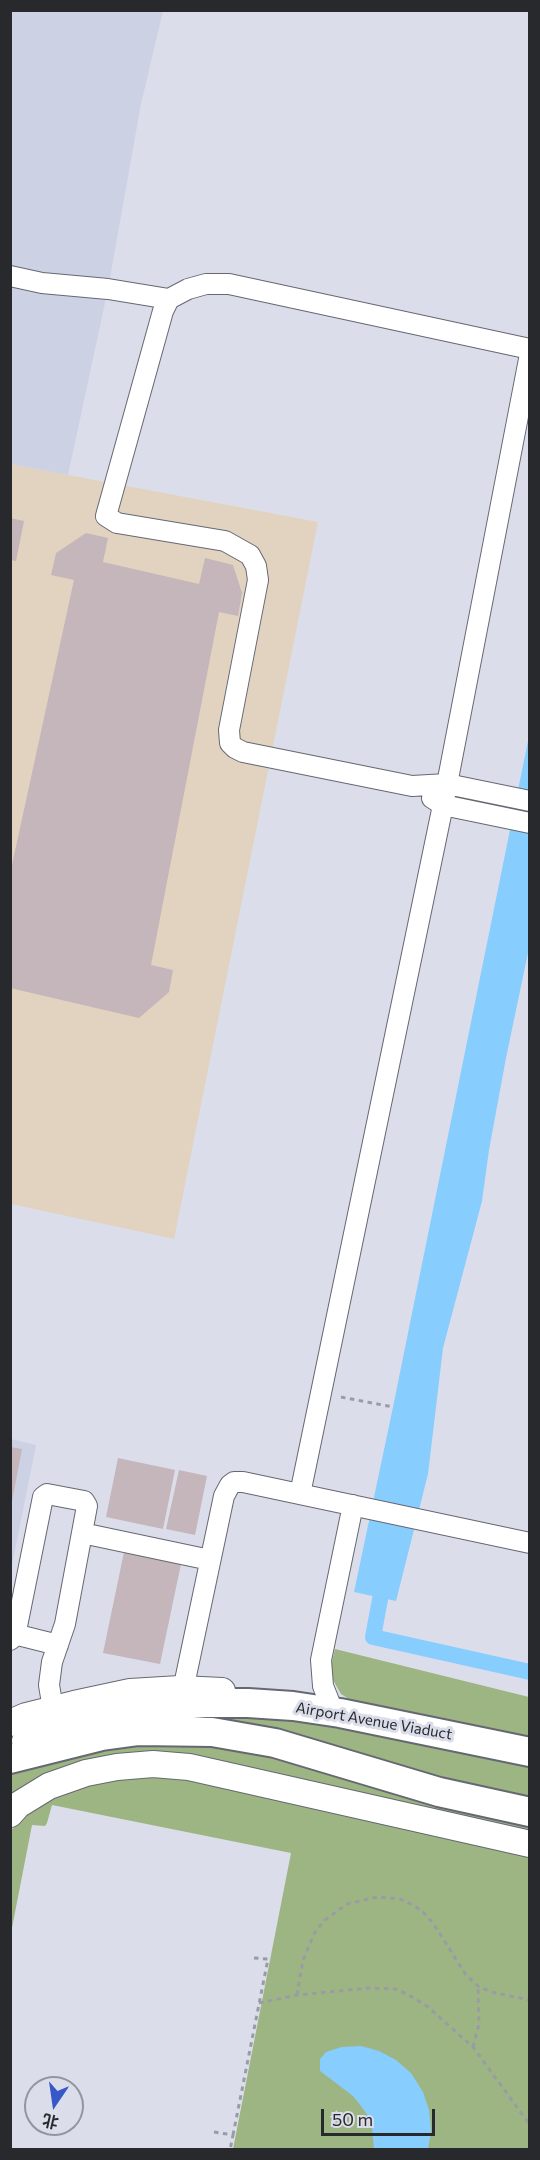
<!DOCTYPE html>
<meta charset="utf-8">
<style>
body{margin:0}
#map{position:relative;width:540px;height:2160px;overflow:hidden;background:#dbdeea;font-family:Commissioner,"Noto Sans SC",sans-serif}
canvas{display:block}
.frame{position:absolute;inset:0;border:12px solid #27292d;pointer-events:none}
.north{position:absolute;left:24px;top:2076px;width:60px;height:60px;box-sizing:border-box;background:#dbdeea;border:2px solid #93969e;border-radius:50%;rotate:193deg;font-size:16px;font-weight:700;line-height:24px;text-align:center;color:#27292d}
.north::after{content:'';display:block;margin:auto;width:21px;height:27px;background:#3658c9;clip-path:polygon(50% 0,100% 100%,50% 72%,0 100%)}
.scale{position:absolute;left:321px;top:2109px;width:114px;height:27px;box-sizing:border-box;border:3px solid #27292d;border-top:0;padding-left:8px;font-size:18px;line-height:21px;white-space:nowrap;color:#27292d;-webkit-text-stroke:4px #dbdeea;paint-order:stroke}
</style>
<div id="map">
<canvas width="540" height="2160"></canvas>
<div class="frame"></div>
<div class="north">北</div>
<div class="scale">50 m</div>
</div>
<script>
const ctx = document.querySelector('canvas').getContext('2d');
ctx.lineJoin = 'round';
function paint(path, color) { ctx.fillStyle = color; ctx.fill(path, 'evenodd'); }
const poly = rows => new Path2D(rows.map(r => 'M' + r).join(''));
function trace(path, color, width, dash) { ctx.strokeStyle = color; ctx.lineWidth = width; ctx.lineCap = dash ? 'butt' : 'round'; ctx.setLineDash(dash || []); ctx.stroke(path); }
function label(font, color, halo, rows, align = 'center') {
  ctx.font = font + ' Commissioner,sans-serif'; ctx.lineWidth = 6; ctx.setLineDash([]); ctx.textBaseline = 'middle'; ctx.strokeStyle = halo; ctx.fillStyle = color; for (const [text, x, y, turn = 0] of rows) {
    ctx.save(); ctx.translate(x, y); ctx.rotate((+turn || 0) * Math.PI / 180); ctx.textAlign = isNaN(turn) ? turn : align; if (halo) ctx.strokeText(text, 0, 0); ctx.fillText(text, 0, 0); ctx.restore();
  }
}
paint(poly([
 [10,464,318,522,174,1239,11,1204]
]), '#e1d3c0');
paint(poly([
 [10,11,163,11,141,104,108,289,68,475,11,464],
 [11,1439,36,1445,11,1570]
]), '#ccd1e4');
paint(poly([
 [335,1649,529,1697,529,1837,197,1761,11,1801,11,1763,196,1716,352,1701,341,1694,333,1680,331,1666],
 [189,1774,529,1850,529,2149,233,2149,291,1853,52,1805,47,1823,45,1826,32,1825,11,1933,11,1830,22,1819,45,1801,95,1781]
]), '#9db582');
paint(poly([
 [529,736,529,948,506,1058,489,1150,482,1201,443,1348,428,1474,396,1601,354,1592,393,1407],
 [361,2046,379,2051,396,2060,411,2073,423,2092,429,2110,431,2131,428,2149,374,2149,372,2128,368,2116,361,2106,353,2096,320,2071,320,2059,326,2052,342,2047]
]), '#87cdfd');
trace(poly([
 [384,1578,373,1637,530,1672]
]), '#87cdfd', 16);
paint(poly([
 [10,518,24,521,16,561,10,560],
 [86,533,108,538,103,562,199,584,205,558,233,565,242,593,238,616,219,612,151,965,173,970,169,992,139,1018,10,988,10,874,74,580,51,575,56,553],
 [10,1447,22,1449,12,1501,10,1501],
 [118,1458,175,1470,163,1529,106,1517],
 [179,1470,207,1476,195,1535,166,1529],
 [124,1552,181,1564,160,1664,103,1653]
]), '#c4b6ba');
const minor = poly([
 [10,276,42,283,108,289,169,299],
 [530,349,229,284,206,284,188,289,169,299,163,311,106,516,117,523,225,541,250,555,256,566,258,580,229,730,230,743,235,748,243,752,412,786,447,784,530,801],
 [432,798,443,805,530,823],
 [300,1494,443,805,530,354],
 [82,1533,210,1560],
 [10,1633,58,1645],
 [10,1640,15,1636,43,1497,47,1494,84,1501,87,1506,65,1624,52,1662,49,1685,53,1709],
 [183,1690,224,1496,230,1485,234,1482,243,1482,530,1543],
 [329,1701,323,1686,321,1660,353,1505]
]);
const major = poly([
 [10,1723,26,1716,74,1704,130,1692,180,1689,222,1691],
 [10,1814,18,1805,49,1786,86,1773,117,1767,153,1764,189,1767,530,1844]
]);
const highway = poly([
 [26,1741,63,1724,107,1712,152,1706,205,1703,248,1703,293,1706,340,1713,530,1752],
 [10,1759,102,1736,139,1731,212,1732,275,1743,439,1792,530,1812]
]);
trace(minor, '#656872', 22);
trace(major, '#656872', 28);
trace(highway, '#656872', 32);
trace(poly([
 [341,1397,393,1407],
 [297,1995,303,1960,315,1932,325,1920,347,1904,377,1897,400,1899,413,1905,423,1912,433,1923,466,1975,478,1986,491,1992,530,2000],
 [259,2003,297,1995,369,1988,395,1989,407,1994,427,2006,473,2047,530,2125],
 [473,2047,479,2024,478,1987],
 [214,2132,233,2135,230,2150],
 [233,2135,268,1959,253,1958]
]), '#999ca5', 3, [4.5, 4.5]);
trace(minor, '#fff', 20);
trace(major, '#fff', 26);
trace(highway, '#fff', 28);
label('15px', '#27292d', '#dbdeea', [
 ["Airport Avenue Viaduct",374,1721,10]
]);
</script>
